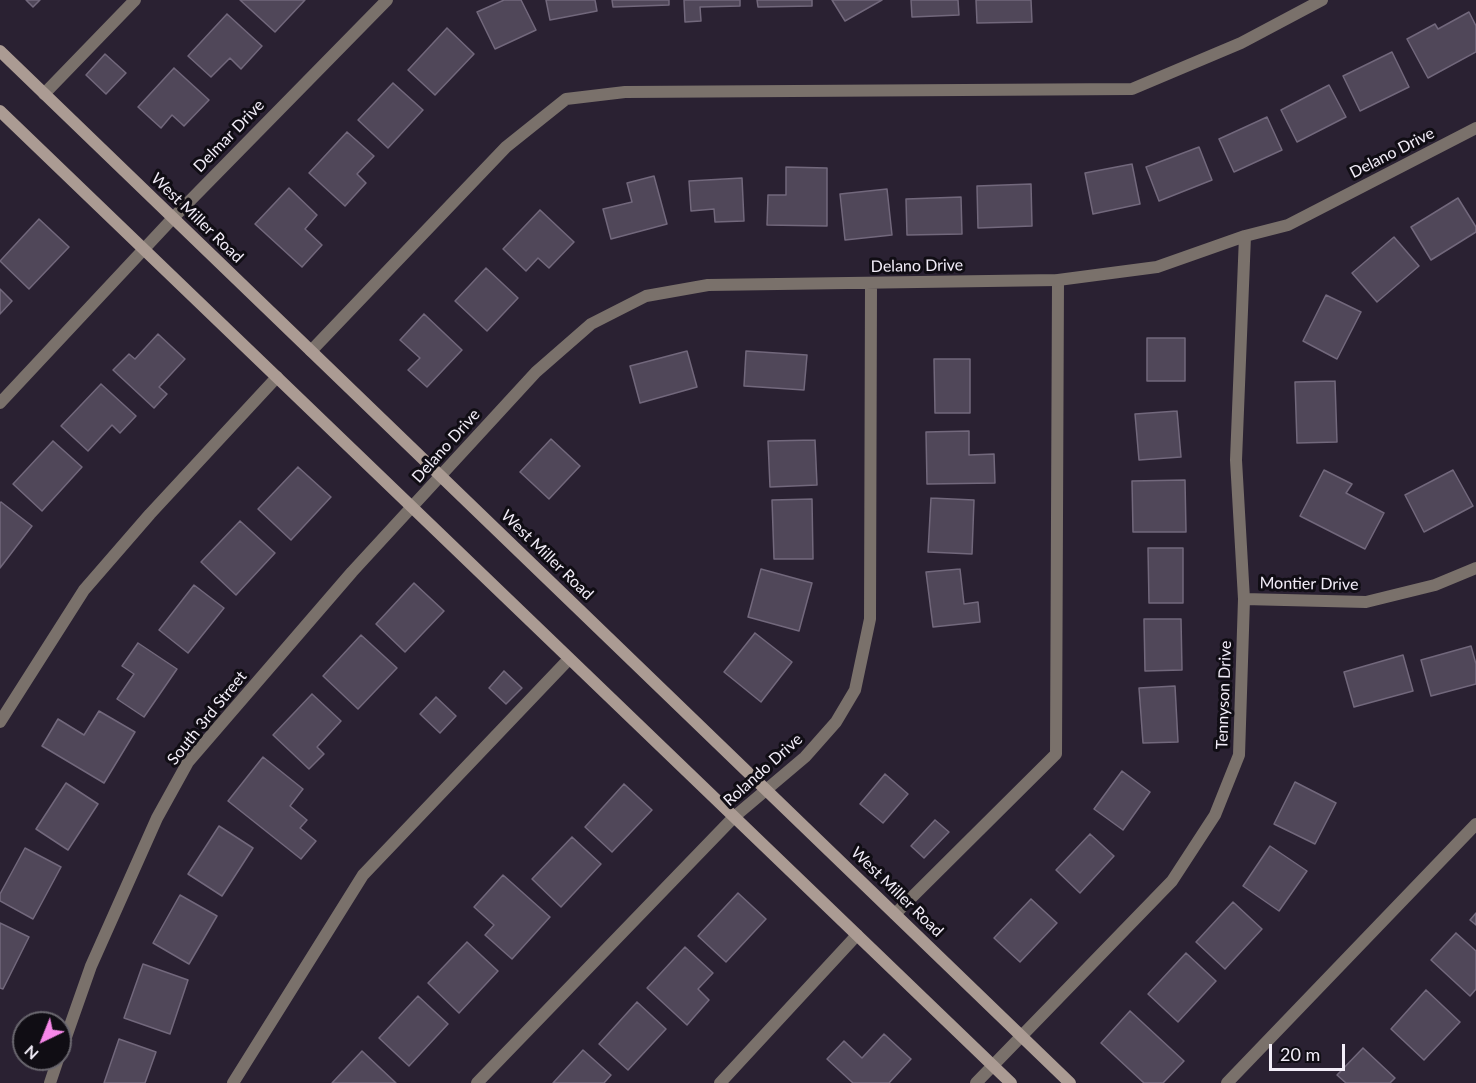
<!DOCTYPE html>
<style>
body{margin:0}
#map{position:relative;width:1476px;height:1083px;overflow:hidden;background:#2a2132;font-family:Lato,sans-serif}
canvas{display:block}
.north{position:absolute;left:12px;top:1011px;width:60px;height:60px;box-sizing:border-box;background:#100d14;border:2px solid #6a676f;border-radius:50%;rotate:223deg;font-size:16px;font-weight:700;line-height:24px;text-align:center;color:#f2edf8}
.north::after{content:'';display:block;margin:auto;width:21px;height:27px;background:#f888ea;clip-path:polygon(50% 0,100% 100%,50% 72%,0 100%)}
.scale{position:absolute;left:1269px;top:1044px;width:76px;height:27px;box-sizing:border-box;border:3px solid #f2edf8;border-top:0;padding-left:8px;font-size:18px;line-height:21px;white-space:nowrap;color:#f2edf8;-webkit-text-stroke:4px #100d14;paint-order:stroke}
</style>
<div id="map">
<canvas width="1476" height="1083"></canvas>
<div class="north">N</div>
<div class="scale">20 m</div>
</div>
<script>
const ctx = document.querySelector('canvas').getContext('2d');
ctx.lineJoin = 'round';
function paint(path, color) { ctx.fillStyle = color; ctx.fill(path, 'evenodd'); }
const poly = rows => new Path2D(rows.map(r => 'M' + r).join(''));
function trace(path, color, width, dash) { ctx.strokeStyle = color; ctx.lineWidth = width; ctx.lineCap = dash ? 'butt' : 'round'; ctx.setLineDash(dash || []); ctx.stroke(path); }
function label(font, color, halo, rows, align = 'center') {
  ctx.font = font + ' Lato,sans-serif'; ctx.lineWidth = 6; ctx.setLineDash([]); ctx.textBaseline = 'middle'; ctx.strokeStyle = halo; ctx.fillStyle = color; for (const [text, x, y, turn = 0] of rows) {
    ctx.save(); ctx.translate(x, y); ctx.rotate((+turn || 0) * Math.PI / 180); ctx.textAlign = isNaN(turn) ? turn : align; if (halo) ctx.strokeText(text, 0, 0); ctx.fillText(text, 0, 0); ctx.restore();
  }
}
const building = poly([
 [26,0,40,0,33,7,26,0],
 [240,0,305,0,275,32,240,0],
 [504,0,521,0,536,30,495,49,477,12,504,0],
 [546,0,595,0,597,11,550,20,546,0],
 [612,0,669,0,669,5,613,7,612,0],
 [684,0,740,0,740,6,700,7,701,21,685,22,684,0],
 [757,0,812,0,812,6,758,7,757,0],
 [832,0,882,0,845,21,832,0],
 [911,0,958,0,959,15,912,17,911,0],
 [976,0,1031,0,1032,22,977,23,976,0],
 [1469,12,1476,26,1476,52,1428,78,1407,39,1435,24,1438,29,1469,12],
 [227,14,262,46,241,69,230,58,211,77,188,56,227,14],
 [447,28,474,54,435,95,408,70,447,28],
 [1392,52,1409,87,1360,111,1343,76,1392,52],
 [105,54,126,73,106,94,86,75,105,54],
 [174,68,209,100,184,126,172,115,161,128,138,107,174,68],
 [393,83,423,110,388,148,358,120,393,83],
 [1329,85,1346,117,1297,142,1281,110,1329,85],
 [1267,117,1282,150,1234,172,1219,139,1267,117],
 [347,132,374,156,357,174,366,183,345,206,309,173,347,132],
 [1199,147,1212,180,1159,201,1146,167,1199,147],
 [1132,164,1140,204,1093,214,1085,173,1132,164],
 [786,167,827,168,827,226,767,225,768,195,786,195,786,167],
 [654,176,667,224,611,239,603,209,632,202,627,183,654,176],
 [742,178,744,221,715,222,714,209,691,211,689,181,742,178],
 [1031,184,1032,226,978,228,977,186,1031,184],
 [289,188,317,215,305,229,322,245,302,267,255,224,289,188],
 [887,189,892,235,845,240,840,194,887,189],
 [961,197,962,234,907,235,906,199,961,197],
 [1458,198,1476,227,1476,232,1431,260,1411,227,1458,198],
 [540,210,574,242,549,268,538,258,526,271,503,249,540,210],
 [39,219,69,247,29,289,0,261,39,219],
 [1394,237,1419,266,1377,302,1352,273,1394,237],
 [486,268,518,298,487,331,455,301,486,268],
 [0,289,12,301,0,314,0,289],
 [1326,295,1361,312,1337,359,1303,341,1326,295],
 [424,314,462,350,427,387,408,370,420,358,400,340,424,314],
 [158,334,185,359,159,387,167,394,154,408,113,370,129,354,135,359,158,334],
 [1147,338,1185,338,1185,381,1147,381,1147,338],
 [687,351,697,387,640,403,630,366,687,351],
 [746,351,807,355,804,390,744,386,746,351],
 [934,359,970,359,970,413,935,413,934,359],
 [1335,381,1337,442,1297,443,1295,382,1335,381],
 [101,384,136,416,120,433,112,425,88,451,61,426,101,384],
 [1177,411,1181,457,1139,460,1135,414,1177,411],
 [969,431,969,455,994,454,995,483,927,484,926,432,969,431],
 [551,439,580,466,549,499,520,472,551,439],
 [815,440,817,485,770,487,768,441,815,440],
 [53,441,82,467,42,511,13,484,53,441],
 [298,467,331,497,291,540,258,509,298,467],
 [1324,470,1352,484,1346,493,1384,513,1365,549,1300,516,1324,470],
 [1453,470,1473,506,1424,532,1405,495,1453,470],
 [1185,480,1186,532,1133,532,1132,481,1185,480],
 [931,498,974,500,972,554,928,552,931,498],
 [812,499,813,559,774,559,772,500,812,499],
 [1,502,32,526,0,568,0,503,1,502],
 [240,521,275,553,236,595,201,562,240,521],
 [1148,548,1183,548,1183,603,1149,603,1148,548],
 [761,569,812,583,799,631,748,617,761,569],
 [960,569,964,604,978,602,980,622,933,627,926,572,960,569],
 [414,583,444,611,405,652,376,624,414,583],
 [194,585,224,608,188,653,159,630,194,585],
 [1144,619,1181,619,1182,670,1145,671,1144,619],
 [755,633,792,662,761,702,724,672,755,633],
 [361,635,397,668,358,709,323,676,361,635],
 [138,643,177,669,144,717,117,699,134,674,122,666,138,643],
 [1471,646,1476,664,1476,684,1431,696,1421,660,1471,646],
 [1403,655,1413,691,1354,707,1344,672,1403,655],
 [504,671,522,688,506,704,489,688,504,671],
 [1175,686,1178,742,1143,743,1139,688,1175,686],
 [312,694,341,721,317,747,324,754,309,769,273,735,312,694],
 [436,697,456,716,440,733,420,714,436,697],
 [99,711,135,732,104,783,42,746,58,719,84,735,99,711],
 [263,757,303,789,290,806,307,820,300,828,316,841,301,859,228,801,263,757],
 [1122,771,1150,792,1123,830,1094,809,1122,771],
 [885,774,908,794,883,823,860,804,885,774],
 [1295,782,1336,803,1315,844,1274,824,1295,782],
 [66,783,98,804,68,850,36,829,66,783],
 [624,784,652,810,612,852,585,827,624,784],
 [935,820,949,832,924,858,911,846,935,820],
 [219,826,253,848,222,896,188,874,219,826],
 [1090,834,1114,856,1080,893,1056,870,1090,834],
 [572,837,601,864,561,907,532,879,572,837],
 [1270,846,1307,871,1279,911,1243,886,1270,846],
 [25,848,61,867,33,919,0,901,0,894,25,848],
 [503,875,550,917,512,959,485,935,494,925,474,907,503,875],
 [738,893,766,919,726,962,698,936,738,893],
 [180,895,217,916,189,964,153,943,180,895],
 [1031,899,1057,923,1020,962,994,938,1031,899],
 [1233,902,1262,929,1225,969,1196,942,1233,902],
 [1476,913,1476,925,1470,920,1476,913],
 [0,923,29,937,3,989,0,988,0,923],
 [1456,933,1476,951,1476,989,1470,996,1431,960,1456,933],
 [467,942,498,971,459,1013,428,983,467,942],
 [685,947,713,973,698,989,709,1000,687,1025,647,988,685,947],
 [1186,953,1216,981,1178,1022,1148,994,1186,953],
 [143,964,188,980,170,1034,124,1018,143,964],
 [1426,990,1460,1022,1424,1060,1391,1029,1426,990],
 [418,996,448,1024,409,1066,379,1038,418,996],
 [637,1002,666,1029,628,1070,599,1044,637,1002],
 [1130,1011,1184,1061,1163,1083,1144,1083,1101,1043,1130,1011],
 [884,1034,911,1059,889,1083,853,1083,827,1059,844,1041,862,1058,884,1034],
 [119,1039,156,1052,145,1083,104,1083,119,1039],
 [1363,1048,1395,1078,1390,1083,1346,1083,1337,1075,1363,1048],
 [583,1050,611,1075,604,1083,553,1083,583,1050],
 [362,1051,396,1083,332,1083,362,1051]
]);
paint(building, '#504759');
trace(building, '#72687c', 1.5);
trace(poly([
 [44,94,135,0],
 [311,351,506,147,566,99,625,92,1132,89,1241,43,1322,0],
 [0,722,84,590,150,514,277,377],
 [895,914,1056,754,1058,280],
 [233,1083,363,875,569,659],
 [720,1083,857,935],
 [1227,1083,1476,824]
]), '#7a716b', 12);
trace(poly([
 [0,403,173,218,387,0],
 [1244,599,1366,602,1435,585,1476,568],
 [60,1054,91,966,157,818,188,762,352,572,536,372,591,324,646,296,708,285,1058,280,1157,267,1245,236,1288,225,1476,128],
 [50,1083,58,1059],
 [477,1083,734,817,805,757,836,722,855,690,870,619,871,284],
 [976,1083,1172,881,1215,815,1239,755,1244,599,1236,460,1245,236]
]), '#7a716b', 12);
trace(poly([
 [0,51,1070,1083],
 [0,111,1011,1083]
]), '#ab9b93', 12);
label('16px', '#f2edf8', '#100d14', [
 ["Delmar Drive",229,136,-46],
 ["Delano Drive",1392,153,-27],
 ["West Miller Road",197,218,44],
 ["Delano Drive",917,266,-1],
 ["Delano Drive",446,446,-48],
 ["West Miller Road",547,555,44],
 ["Montier Drive",1309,584,1],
 ["Tennyson Drive",1224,695,-88],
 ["South 3rd Street",207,718,-51],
 ["Rolando Drive",763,770,-42],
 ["West Miller Road",897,892,44]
]);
</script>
